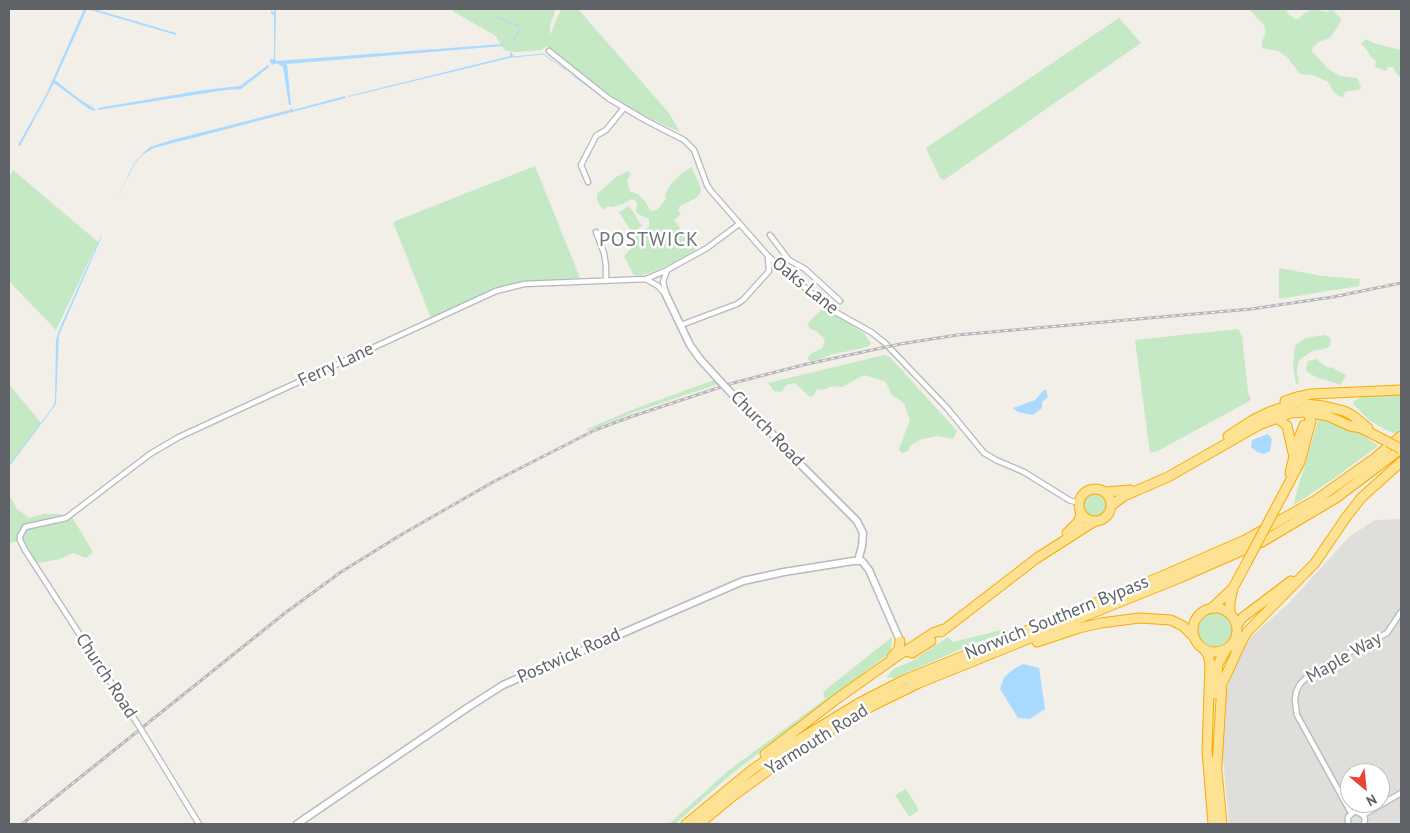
<!DOCTYPE html>
<style>
body{margin:0}
#map{position:relative;width:1410px;height:833px;overflow:hidden;background:#f1efe8;font-family:"PT Sans",sans-serif}
canvas{display:block}
.frame{position:absolute;inset:0;border:10px solid #5f6368;pointer-events:none}
.north{position:absolute;left:1340px;top:763px;width:50px;height:50px;box-sizing:border-box;background:#fff;border:1px solid #bfc1c3;border-radius:50%;rotate:152deg;font-size:14px;font-weight:700;line-height:20px;text-align:center;color:#5f6368}
.north::after{content:'';display:block;margin:auto;width:18px;height:22px;background:#ea4335;clip-path:polygon(50% 0,100% 100%,50% 72%,0 100%)}
</style>
<div id="map">
<canvas width="1410" height="833"></canvas>
<div class="frame"></div>
<div class="north">N</div>
</div>
<script>
const ctx = document.querySelector('canvas').getContext('2d');
ctx.lineJoin = 'round';
function paint(path, color) { ctx.fillStyle = color; ctx.fill(path, 'evenodd'); }
const poly = rows => new Path2D(rows.map(r => 'M' + r).join(''));
function trace(path, color, width, dash) { ctx.strokeStyle = color; ctx.lineWidth = width; ctx.lineCap = dash ? 'butt' : 'round'; ctx.setLineDash(dash || []); ctx.stroke(path); }
function label(font, color, halo, rows, align = 'center') {
  ctx.font = font + ' "PT Sans",sans-serif'; ctx.lineWidth = 5; ctx.setLineDash([]); ctx.textBaseline = 'middle'; ctx.strokeStyle = halo; ctx.fillStyle = color; for (const [text, x, y, turn = 0] of rows) {
    ctx.save(); ctx.translate(x, y); ctx.rotate((+turn || 0) * Math.PI / 180); ctx.textAlign = isNaN(turn) ? turn : align; if (halo) ctx.strokeText(text, 0, 0); ctx.fillText(text, 0, 0); ctx.restore();
  }
}
paint(poly([
 [1401,519,1401,824,1229,824,1223,758,1223,710,1226,693,1234,665,1252,636,1289,603,1349,537,1375,520],
 [1350,773,1380,773,1380,803,1350,803]
]), '#e0deda');
paint(poly([
 [449,9,556,9,550,25,550,35,561,9,578,9,669,113,680,132,627,108,546,46,542,50,514,52,504,50,496,36],
 [1249,9,1286,9,1288,14,1295,19,1299,19,1303,14,1313,9,1326,12,1333,10,1342,20,1330,38,1318,42,1311,50,1328,69,1340,76,1357,78,1361,87,1359,90,1349,91,1345,92,1344,97,1339,96,1334,92,1328,82,1313,75,1300,74,1287,57,1278,51,1262,48,1262,42,1266,32,1264,25],
 [1119,18,1141,43,944,180,940,178,926,148],
 [1366,39,1373,43,1401,50,1401,78,1397,74,1393,67,1388,67,1386,71,1375,67,1376,61,1371,57,1365,47,1361,44],
 [535,166,580,278,516,283,499,287,431,318,393,222],
 [692,167,701,189,700,193,696,198,679,207,678,211,681,214,674,220,696,250,675,262,649,273,637,276,633,274,624,256,633,246,629,238,649,227,649,219,638,214,636,211,637,205,636,201,631,199,623,204,613,207,608,206,603,210,597,200,597,194,616,177,628,171,631,174,627,180,630,191,639,195,641,198,644,200,651,211,657,210,666,199,665,195,671,184,682,173],
 [13,170,98,242,56,330,9,281,9,177],
 [629,206,642,226,632,233,619,212],
 [1279,268,1322,276,1360,279,1359,286,1279,299],
 [822,309,830,312,864,333,871,344,867,347,830,355,818,360,810,361,808,359,809,355,822,348,825,341,823,337,816,331,810,329,807,324],
 [1238,329,1242,336,1248,392,1251,400,1158,451,1150,453,1135,340],
 [1325,335,1330,338,1331,342,1330,346,1324,349,1312,351,1299,360,1297,371,1299,383,1296,384,1293,365,1295,346,1305,338],
 [884,355,890,357,957,431,953,439,938,436,922,439,911,445,908,451,902,453,899,450,900,446,910,421,904,403,891,394,886,382,864,375,842,387,832,386,825,389,816,390,814,395,810,397,795,383,786,385,782,392,774,391,768,383],
 [1316,359,1328,368,1331,367,1346,375,1341,385,1316,377,1307,372,1306,369,1308,361],
 [714,380,718,384,635,412,588,431,587,429,634,409],
 [9,384,41,423,9,466],
 [1401,392,1401,429,1396,434,1384,429,1369,420,1353,404,1354,401,1363,396,1392,395],
 [1324,418,1334,420,1361,434,1378,446,1333,479,1294,505,1295,498,1318,421],
 '1083 504a12 12 0 1 1 24 0a12 12 0 1 1-24 0Z',
 [9,495,17,509,30,518,43,514,59,514,72,517,93,552,86,558,73,553,60,559,34,564,20,541,9,543],
 '1197 630a18 18 0 1 1 36 0a18 18 0 1 1-36 0Z',
 [1005,629,1009,631,973,644,894,678,886,677,895,668,912,661,948,637,953,642],
 [892,637,891,652,730,775,675,824,669,824,728,771,825,699,823,692],
 [906,789,919,810,909,817,895,795]
]), '#c5e8c5');
paint(poly([
 [84,9,94,9,176,33,176,35,87,9,55,80,79,99,95,109,95,111,89,109,54,83,20,146,18,145,46,95],
 [274,9,276,9,275,59,277,61,503,44,503,46,287,64,291,105,289,105,283,67,277,63,272,65,271,63,272,63,270,62,270,59,274,59,274,15,271,14,271,11,274,12],
 [511,52,514,57,348,97,348,96,510,56,510,53],
 [268,65,269,67,241,89,226,90,98,110,98,108,204,90,240,86],
 [345,96,346,98,154,148,142,155,135,163,117,199,134,163,142,154,150,147,172,140,290,110,292,108,293,110],
 [101,236,102,236,59,335,56,404,9,467,9,465,54,405,55,399,56,340,59,330],
 [1044,390,1046,390,1048,397,1042,402,1042,408,1033,415,1018,412,1013,408,1035,400],
 [1268,434,1272,439,1270,451,1264,454,1257,452,1251,447,1252,440],
 [1023,664,1039,668,1045,709,1030,719,1018,718,1000,689,1004,677,1014,669]
]), '#aadaff');
trace(poly([
 [496,17,521,27,513,42],
 [514,57,543,54,566,70],
 [572,75,600,95],
 [24,534,35,527]
]), '#aadaff', 1);
const street = poly([
 [549,51,608,98,645,120,684,140,694,150,707,185,711,191,768,256,830,309,871,332,885,343,947,408,984,453,996,460,1024,472,1069,500,1079,503],
 [588,182,581,165,596,136,606,130,624,108],
 [596,232,604,253,606,266,606,281],
 [770,235,789,260,805,269,840,301],
 [646,279,667,270,707,248,739,224],
 [666,293,663,282,667,270],
 [681,325,737,304,743,300,769,271,768,256],
 [137,723,25,550,20,540,20,536,25,527,66,518,150,454,179,437,496,291,524,284,646,279,658,286,666,295],
 [145,736,199,824],
 [1351,813,1297,715,1295,701,1296,692,1300,684,1311,673,1387,633,1401,612],
 [1363,815,1401,793],
 [1348,824,1348,817,1355,811,1363,815,1365,819,1364,824]
]);
const secondary = poly([
 [666,295,690,345,700,359,720,381],
 [733,395,768,429,794,458,857,521,863,533,862,546,858,561],
 [297,824,467,708,503,685,743,581,784,572,853,561,862,561,869,570,901,643]
]);
const highway = poly([
 [1285,401,1297,397,1311,394,1401,390],
 [1273,418,1280,420,1287,426,1293,453],
 [1228,436,1251,421,1269,412,1296,403,1324,406,1344,411,1352,415,1368,428],
 [1290,473,1297,443,1304,425],
 '1079 505a16 16 0 1 1 32 0a16 16 0 1 1-32 0Z',
 [1105,492,1130,490],
 [1281,498,1300,462,1311,421,1307,412],
 [1112,505,1124,496,1168,477,1259,425,1290,413,1307,412,1328,416,1350,426,1361,428,1388,442],
 [1344,520,1361,498,1401,462],
 [1067,533,1079,521,1081,513],
 '1193 630a22 22 0 1 1 44 0a22 22 0 1 1-44 0Z',
 [1212,608,1233,588],
 [1230,614,1230,602,1233,588,1247,562],
 [1237,625,1242,618,1291,581],
 [941,632,1037,558,1095,521],
 [1037,642,1079,628,1101,623,1139,618,1171,620,1183,626,1193,636],
 [1204,649,1208,655,1210,663,1207,751,1213,824],
 [906,651,912,653,931,641],
 [892,657,899,649,900,641],
 [1215,694,1218,664,1226,650],
 [765,754,838,698,896,657,933,633,944,629],
 [1216,760,1222,824],
 [1217,765,1222,684,1239,647,1247,632,1315,563,1347,516],
 [686,824,753,769,777,753,859,703,904,680,946,663,1160,577,1245,540,1316,500,1375,458,1401,436],
 [699,824,733,796,785,758,812,740,872,706,919,683,1182,577,1262,542,1336,498,1401,449]
]);
trace(street, '#b5b8bc', 7);
trace(secondary, '#b6babf', 9);
trace(highway, '#f9ab00', 11);
trace(street, '#fff', 4.5);
trace(secondary, '#fff', 6);
trace(highway, '#fde293', 9);
const rail = poly([
 [22,824,285,613,341,572,399,536,493,482,595,430,630,417,733,383,807,364,900,344,957,335,1251,309,1333,297,1401,283]
]);
trace(rail, '#b6b7b8', 3);
trace(rail, '#fff', 1, [4]);
const streetBridge = poly([
 [137,723,145,736]
]);
const secondaryBridge = poly([
 [720,381,733,395]
]);
const highwayBridge = poly([
 [1388,442,1401,449],
 [1247,562,1281,498]
]);
trace(streetBridge, '#b5b8bc', 7, []);
trace(secondaryBridge, '#b6babf', 9, []);
trace(highwayBridge, '#f9ab00', 11, []);
trace(streetBridge, '#fff', 4.5);
trace(secondaryBridge, '#fff', 6);
trace(highwayBridge, '#fde293', 9);
label('18px', '#5f6368', '#fff', [
 ["Oaks Lane",805,286,39],
 ["Ferry Lane",336,365,-25],
 ["Church Road",767,429,46],
 ["Norwich Southern Bypass",1057,618,-22],
 ["Postwick Road",569,656,-24],
 ["Maple Way",1344,658,-30],
 ["Church Road",106,676,57],
 ["Yarmouth Road",817,740,-32]
]);
ctx.letterSpacing = '1px';
label('20px', '#70757a', '#fff', [
 ["POSTWICK",649,240]
]);
ctx.letterSpacing = '0px';
</script>
